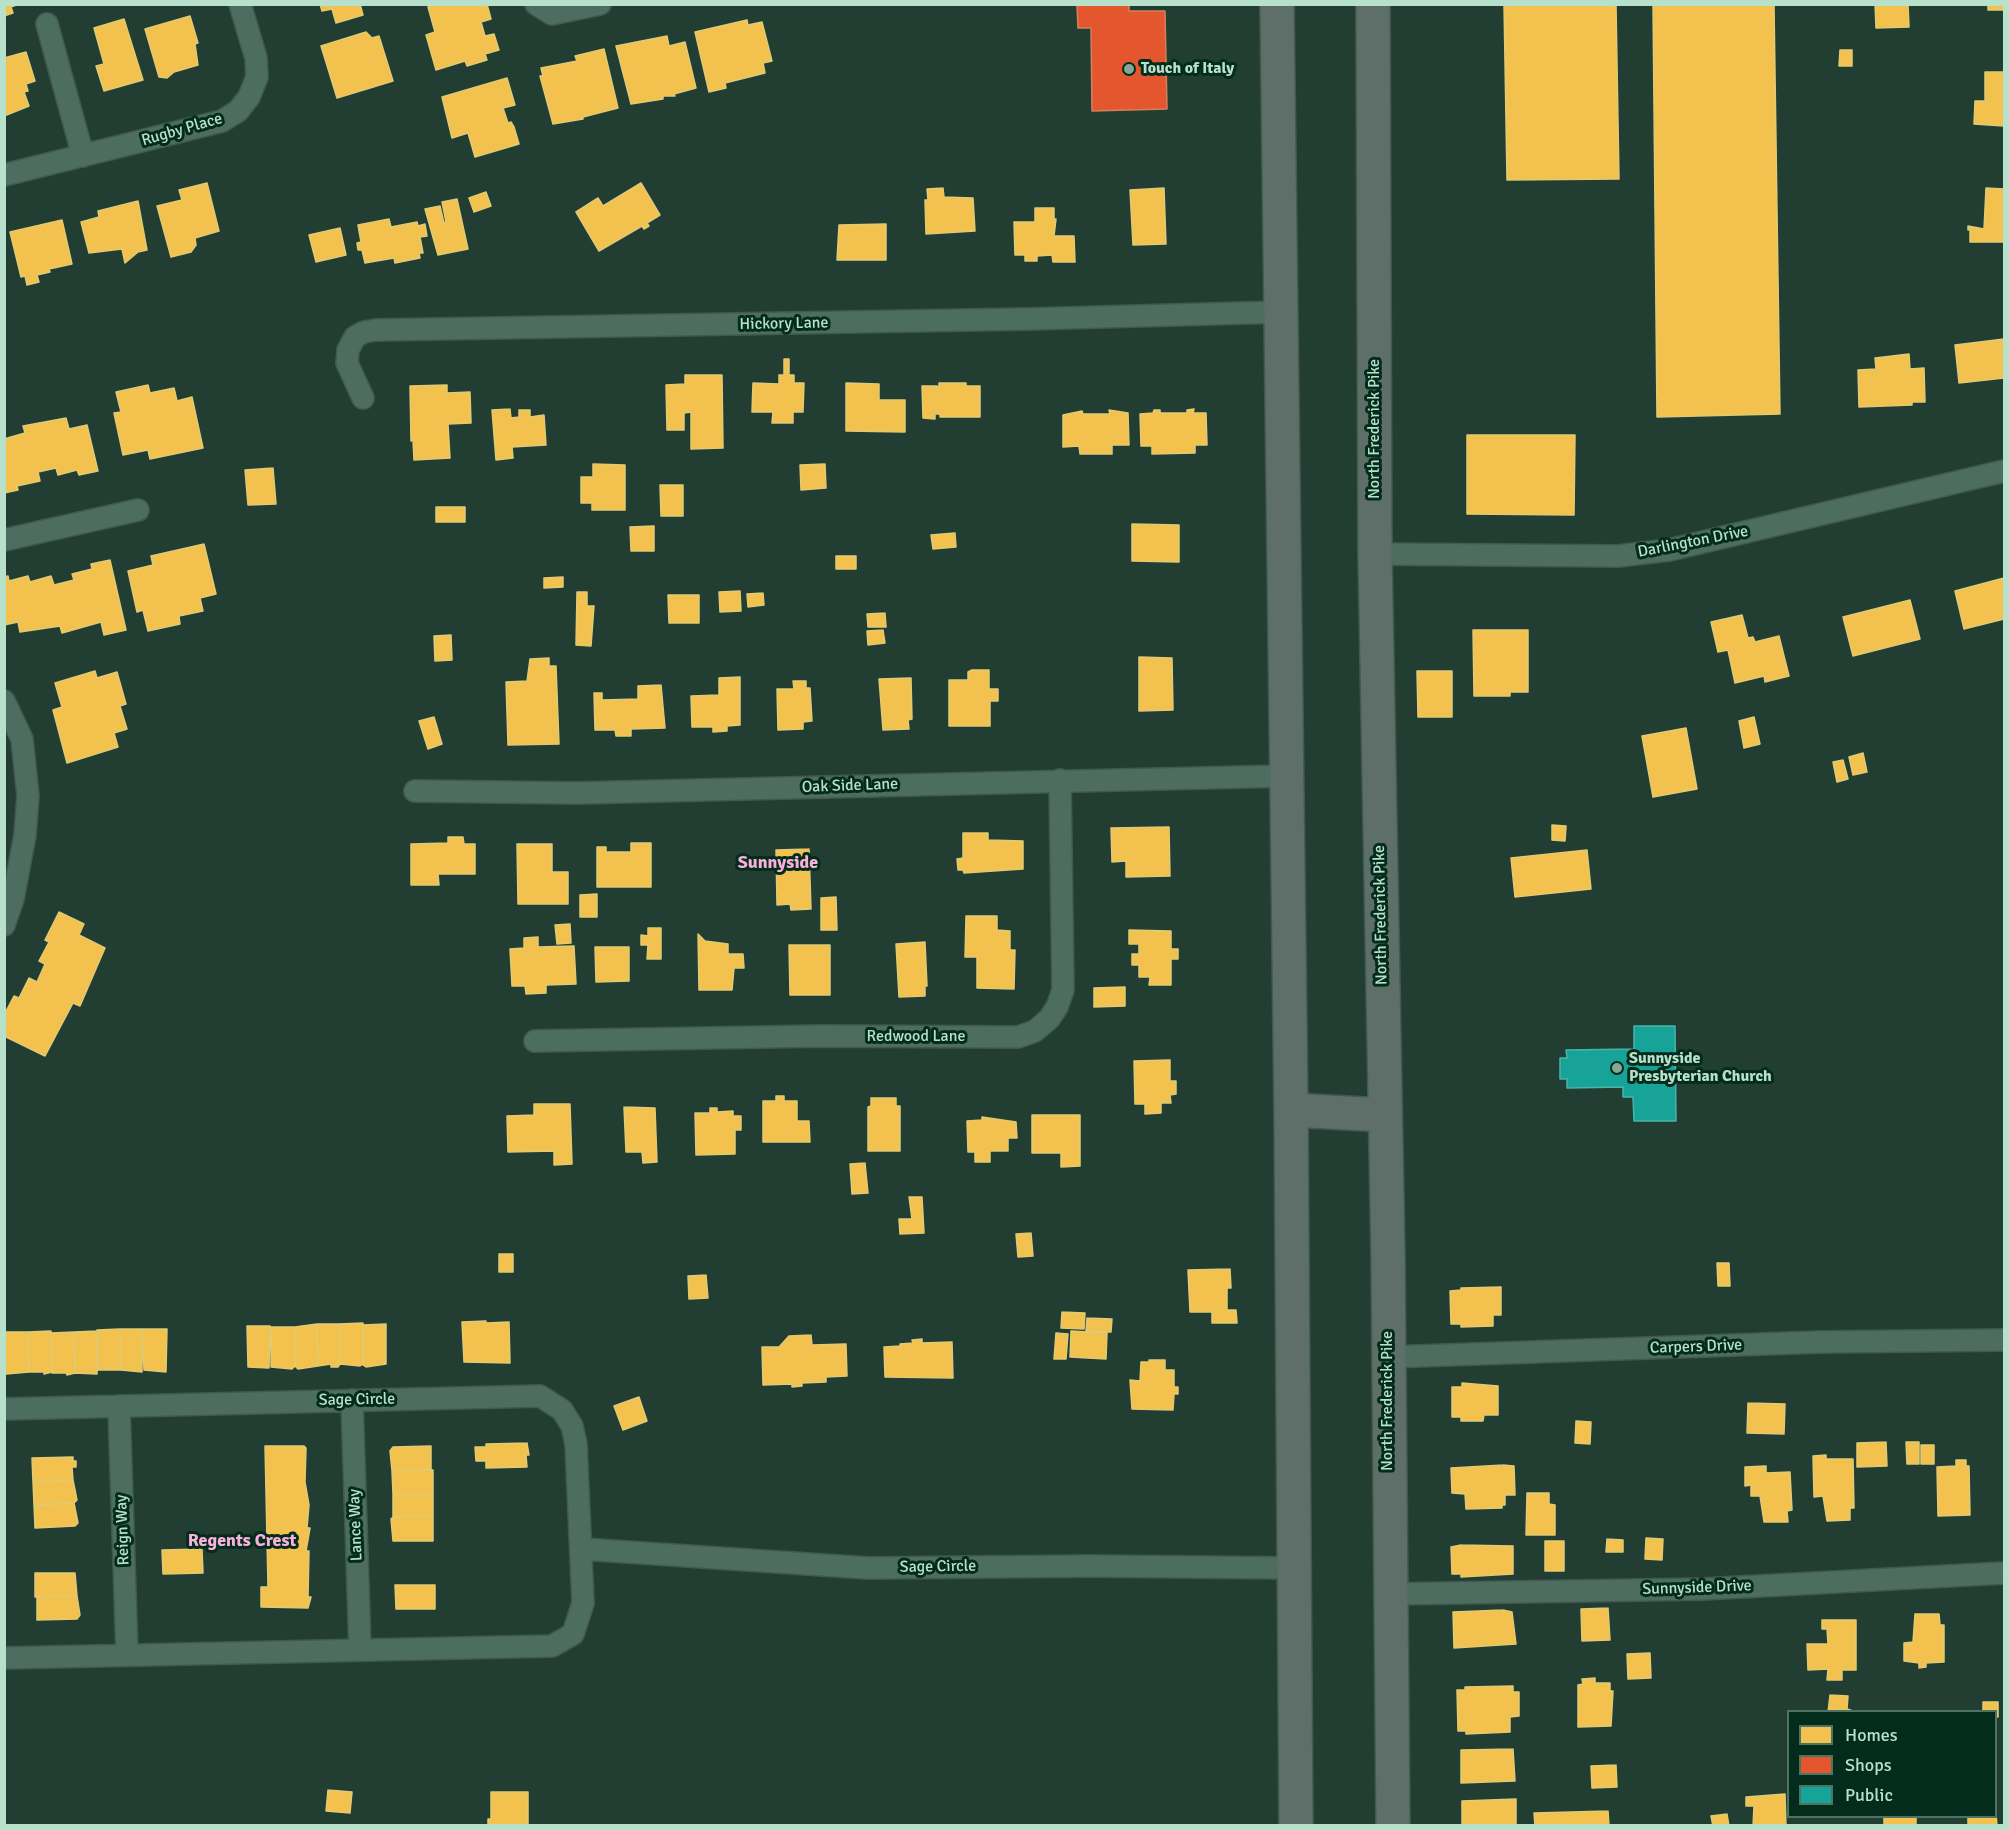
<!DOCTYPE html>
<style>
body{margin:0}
#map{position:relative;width:2009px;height:1830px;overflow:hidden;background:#223d32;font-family:Signika,sans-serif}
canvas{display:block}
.frame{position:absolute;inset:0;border:6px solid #b7e1cb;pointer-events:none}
.legend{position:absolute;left:1787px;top:1710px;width:210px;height:108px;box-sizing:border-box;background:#042c1d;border:2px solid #4c7463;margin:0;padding:8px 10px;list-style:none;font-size:18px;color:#b7e1cb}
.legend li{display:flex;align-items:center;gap:12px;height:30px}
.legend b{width:30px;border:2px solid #4c7463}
</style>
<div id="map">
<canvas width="2009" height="1830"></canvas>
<div class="frame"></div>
<ul class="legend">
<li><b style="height:16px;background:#f2c14e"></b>Homes</li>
<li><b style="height:16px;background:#e4572e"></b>Shops</li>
<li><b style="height:16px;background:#17a398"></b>Public</li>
</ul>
</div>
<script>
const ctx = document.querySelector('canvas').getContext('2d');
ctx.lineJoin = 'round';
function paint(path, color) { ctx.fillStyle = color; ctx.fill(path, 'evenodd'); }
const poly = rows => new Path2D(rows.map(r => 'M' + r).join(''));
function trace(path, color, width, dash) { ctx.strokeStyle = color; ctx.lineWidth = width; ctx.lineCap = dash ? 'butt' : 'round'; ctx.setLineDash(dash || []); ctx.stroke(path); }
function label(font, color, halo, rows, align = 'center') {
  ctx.font = font + ' Signika,sans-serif'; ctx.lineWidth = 6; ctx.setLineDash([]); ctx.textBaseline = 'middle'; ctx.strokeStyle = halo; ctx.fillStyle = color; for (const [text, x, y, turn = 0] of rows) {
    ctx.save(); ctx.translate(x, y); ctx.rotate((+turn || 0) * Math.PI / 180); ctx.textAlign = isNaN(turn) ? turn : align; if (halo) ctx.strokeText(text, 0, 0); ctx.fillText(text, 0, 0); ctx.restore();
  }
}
const homes = poly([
 [4,4,19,4,11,7,13,13,4,16,4,4],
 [320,4,360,4,363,15,336,23,332,9,322,11,320,4],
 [435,4,487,4,491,19,481,22,485,36,494,34,499,50,485,54,487,60,467,66,465,61,436,70,426,35,435,32,428,7,435,4],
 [1504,4,1616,4,1619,179,1507,180,1504,4],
 [1653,4,1774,4,1780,414,1657,417,1653,4],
 [1875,4,1908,4,1909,27,1876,28,1875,4],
 [1988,4,2004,4,2004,10,1988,10,1988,4],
 [190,16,198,43,195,44,198,65,174,72,167,78,159,77,145,29,190,16],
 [124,19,143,80,104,91,96,66,104,64,94,28,124,19],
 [747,20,748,25,762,22,772,61,763,63,765,73,725,83,726,88,709,92,695,32,747,20],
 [366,32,372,38,379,36,393,81,337,98,321,46,366,32],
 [667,36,669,46,685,42,696,88,674,94,675,96,663,96,663,99,631,104,616,46,667,36],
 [604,49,618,108,583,117,583,119,553,124,540,76,543,76,541,68,577,61,575,56,604,49],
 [1840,50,1852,50,1852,66,1839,66,1840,50],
 [26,52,35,81,26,84,28,91,24,92,29,106,4,116,4,58,26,52],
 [1985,72,2004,72,2004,126,1974,124,1975,101,1985,101,1985,72],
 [507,78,515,105,503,108,508,123,511,122,514,127,519,144,475,157,468,133,452,138,442,97,507,78],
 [207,183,219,231,195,238,196,245,191,252,171,257,157,206,182,200,179,190,207,183],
 [641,183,660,215,647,223,649,226,644,229,642,226,599,251,576,212,598,198,603,206,641,183],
 [943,188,944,197,973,198,975,231,926,234,925,200,928,200,927,189,943,188],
 [1164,188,1166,244,1133,245,1130,190,1164,188],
 [1986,188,2004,189,2004,242,1970,242,1970,229,1968,230,1968,226,1984,229,1986,188],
 [486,192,491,206,474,212,469,198,486,192],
 [457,199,468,249,438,255,425,209,440,206,444,223,446,222,442,202,457,199],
 [138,201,147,250,138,252,125,263,122,249,89,253,81,222,99,217,98,211,138,201],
 [1035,208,1054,208,1054,219,1056,219,1054,236,1074,236,1075,262,1053,262,1052,255,1037,256,1037,261,1025,261,1025,255,1015,255,1014,222,1035,222,1035,208],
 [389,219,391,227,417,222,418,226,425,224,427,236,420,237,423,253,419,253,420,258,395,263,394,258,365,263,362,250,358,250,357,243,361,242,358,225,389,219],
 [62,220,72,264,49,269,50,272,37,275,39,282,27,285,25,276,21,277,10,232,62,220],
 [886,224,886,260,837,260,839,225,886,224],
 [340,228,346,255,316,262,309,235,340,228],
 [2004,339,2004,378,1959,383,1955,345,2004,339],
 [1909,354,1910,369,1924,368,1925,402,1912,402,1912,405,1859,407,1858,370,1876,369,1875,358,1909,354],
 [784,359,789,359,789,375,794,375,794,383,804,383,803,412,793,412,793,423,772,423,773,412,752,412,753,383,779,384,779,375,784,375,784,359],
 [685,375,722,375,723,448,691,449,691,412,684,413,684,430,667,430,666,385,685,384,685,375],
 [846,383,879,384,879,400,905,400,905,432,846,431,846,383],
 [939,383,966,383,966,386,980,386,980,417,940,417,940,414,935,414,935,419,923,418,922,386,937,386,939,389,939,383],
 [148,385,150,393,174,388,177,401,192,397,203,448,150,459,148,450,123,455,114,413,121,412,116,392,148,385],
 [447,385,447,393,470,392,471,423,448,424,450,458,414,460,413,440,411,441,410,386,447,385],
 [510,409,511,418,519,417,519,410,530,410,530,417,544,415,546,445,512,447,513,458,496,460,492,410,510,409],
 [1194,409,1193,413,1206,413,1207,445,1195,445,1195,453,1152,454,1152,446,1141,446,1140,414,1153,413,1154,410,1160,410,1160,413,1187,413,1187,410,1194,409],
 [1109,410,1128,413,1129,445,1112,445,1112,454,1080,454,1079,446,1063,447,1063,415,1082,411,1083,414,1110,414,1109,410],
 [66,418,69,429,87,425,98,471,79,475,77,470,58,475,56,468,38,472,40,481,17,486,18,490,4,493,4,439,25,433,23,426,66,418],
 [1467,435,1575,435,1574,515,1467,514,1467,435],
 [593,464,625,465,625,510,592,510,592,503,581,503,581,477,593,477,593,464],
 [825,464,826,488,801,490,800,465,825,464],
 [273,468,276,504,248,505,245,470,273,468],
 [660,485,683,485,683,516,661,516,660,485],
 [436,507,465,507,465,522,436,522,436,507],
 [1132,524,1179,525,1179,562,1132,561,1132,524],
 [654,526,654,551,631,551,630,527,654,526],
 [955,533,956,547,933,549,931,535,955,533],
 [204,544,216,594,200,598,203,611,179,616,180,624,148,631,143,610,137,612,128,571,153,565,151,556,204,544],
 [836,556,856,556,856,569,836,569,836,556],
 [110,560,126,630,104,635,101,622,62,633,60,626,20,632,18,622,4,625,4,577,8,576,9,581,28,576,30,582,51,576,54,585,74,580,72,574,92,569,91,564,110,560],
 [563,577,563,587,544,588,544,578,563,577],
 [2004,578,2004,619,1964,629,1955,591,2004,578],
 [740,591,741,611,720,612,719,592,740,591],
 [577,592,587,592,587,606,594,606,591,646,576,645,577,592],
 [763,593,764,605,748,607,747,594,763,593],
 [668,595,699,595,699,623,669,623,668,595],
 [1910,600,1920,639,1853,656,1843,617,1910,600],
 [885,613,886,627,868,627,867,614,885,613],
 [1742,615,1748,638,1753,637,1755,642,1779,636,1789,676,1765,682,1764,676,1735,683,1728,650,1718,652,1711,622,1742,615],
 [883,630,885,643,868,645,867,631,883,630],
 [1473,630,1528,630,1528,692,1510,692,1510,696,1474,696,1473,630],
 [451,635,452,660,435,661,434,636,451,635],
 [1139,657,1172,658,1173,710,1139,711,1139,657],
 [549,658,549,666,556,666,559,744,508,745,506,682,527,681,530,659,549,658],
 [972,670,989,670,989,689,998,689,998,701,990,701,990,726,949,726,949,680,968,680,968,672,972,670],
 [95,671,97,678,117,672,126,704,120,706,127,729,114,733,118,747,67,763,53,710,62,707,55,683,95,671],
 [1417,671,1452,671,1452,717,1418,717,1417,671],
 [740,677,740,725,727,726,727,731,713,732,713,727,692,727,691,696,719,695,719,678,740,677],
 [911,678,912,719,908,720,909,729,883,730,879,679,911,678],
 [793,681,806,681,806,688,810,688,812,721,803,722,803,729,778,730,777,689,794,689,793,681],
 [661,685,665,728,631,729,631,736,616,736,615,730,595,730,594,693,602,693,602,700,638,699,638,686,661,685],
 [434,717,442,744,428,749,419,721,434,717],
 [1754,717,1760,744,1744,748,1739,721,1754,717],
 [1686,728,1697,789,1653,797,1642,736,1686,728],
 [1863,753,1867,772,1853,775,1849,757,1863,753],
 [1843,760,1848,779,1837,782,1833,762,1843,760],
 [1552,825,1566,826,1565,841,1552,840,1552,825],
 [1169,827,1170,876,1126,877,1126,861,1112,862,1111,828,1169,827],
 [963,833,988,833,988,840,1023,841,1023,869,964,873,963,870,958,870,957,859,963,858,963,833],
 [448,837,463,837,464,844,475,844,475,874,438,874,439,885,411,885,411,844,448,843,448,837],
 [631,843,651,843,651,887,597,887,597,847,606,847,606,852,631,852,631,843],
 [517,844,552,844,552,872,568,872,568,904,518,904,517,844],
 [809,849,811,909,791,910,790,904,777,905,776,850,809,849],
 [1587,850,1591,889,1515,897,1511,858,1587,850],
 [597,894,597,917,580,917,580,895,597,894],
 [836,897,837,930,821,930,821,898,836,897],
 [59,912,84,924,79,935,105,948,80,1006,73,1003,45,1056,4,1036,4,1015,14,996,19,998,29,978,37,982,45,964,39,961,49,942,45,940,59,912],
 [966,916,997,916,997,930,1010,931,1010,950,1015,950,1014,989,977,988,977,957,965,957,966,916],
 [570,924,571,943,557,944,555,925,570,924],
 [648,928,661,928,661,959,647,959,648,945,641,945,641,935,648,936,648,928],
 [1129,930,1171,931,1171,949,1178,949,1178,959,1171,959,1171,985,1149,985,1150,977,1139,977,1139,965,1132,965,1132,954,1139,954,1139,944,1129,944,1129,930],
 [698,934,705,941,728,944,728,954,743,954,744,968,734,968,732,990,699,990,698,934],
 [538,937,538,947,574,946,576,984,546,985,546,993,526,994,525,986,512,986,510,949,524,948,524,938,538,937],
 [925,942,927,986,925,986,925,996,899,997,896,944,925,942],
 [789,945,830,945,830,995,790,995,789,945],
 [595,947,629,947,629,981,596,982,595,947],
 [1125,987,1125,1006,1094,1007,1094,988,1125,987],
 [1170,1060,1170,1081,1176,1081,1176,1094,1170,1095,1171,1103,1161,1103,1161,1113,1145,1114,1145,1104,1135,1104,1134,1061,1170,1060],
 [776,1096,784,1096,784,1101,797,1101,797,1121,809,1121,810,1142,763,1142,763,1101,776,1101,776,1096],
 [871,1098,896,1098,896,1106,900,1106,900,1151,868,1151,868,1107,871,1106,871,1098],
 [534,1104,570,1104,572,1164,554,1165,554,1151,508,1152,507,1116,534,1115,534,1104],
 [624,1107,655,1108,657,1162,643,1163,642,1152,626,1152,624,1107],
 [710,1108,717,1108,717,1112,733,1111,733,1116,741,1116,741,1130,735,1130,735,1154,696,1155,695,1113,710,1113,710,1108],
 [1032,1115,1080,1115,1080,1166,1061,1167,1061,1153,1032,1153,1032,1115],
 [982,1117,1016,1122,1017,1138,1008,1138,1008,1151,990,1151,990,1162,975,1162,975,1152,968,1152,967,1121,982,1120,982,1117],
 [865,1163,868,1193,852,1194,850,1164,865,1163],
 [909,1197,922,1197,924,1233,900,1234,899,1219,912,1219,909,1197],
 [1031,1233,1033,1256,1018,1257,1016,1234,1031,1233],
 [499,1254,513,1254,513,1272,499,1272,499,1254],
 [1717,1263,1729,1263,1730,1286,1718,1286,1717,1263],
 [1230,1269,1231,1288,1227,1288,1227,1310,1236,1310,1237,1323,1212,1323,1212,1312,1190,1312,1188,1270,1230,1269],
 [706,1275,708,1298,689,1299,688,1276,706,1275],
 [1501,1287,1501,1315,1493,1315,1493,1326,1461,1327,1461,1324,1451,1324,1450,1291,1461,1290,1461,1288,1501,1287],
 [1062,1312,1085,1313,1084,1329,1061,1328,1062,1312],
 [1087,1318,1112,1319,1111,1332,1086,1331,1087,1318],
 [486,1321,486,1323,509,1322,510,1363,464,1362,462,1322,486,1321],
 [363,1323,363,1364,360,1366,340,1364,339,1324,363,1323],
 [317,1324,318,1366,298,1369,295,1366,295,1327,317,1324],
 [317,1324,339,1324,340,1364,338,1367,331,1367,331,1364,318,1366,317,1324],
 [386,1324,386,1364,366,1367,363,1365,363,1325,386,1324],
 [247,1326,270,1326,269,1368,248,1367,247,1326],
 [271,1327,295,1327,295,1366,292,1369,271,1367,271,1327],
 [120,1329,121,1370,98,1370,97,1330,120,1329],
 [120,1329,142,1329,142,1372,121,1370,120,1329],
 [142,1329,167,1329,166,1372,144,1370,142,1329],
 [51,1331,52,1372,44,1374,44,1372,29,1372,28,1332,51,1331],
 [97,1331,97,1374,75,1373,74,1332,97,1331],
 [1071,1331,1107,1333,1106,1359,1070,1357,1071,1331],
 [4,1332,28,1332,29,1372,6,1374,4,1332],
 [74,1332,75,1373,67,1375,66,1373,52,1373,51,1333,74,1332],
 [1056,1333,1068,1334,1066,1359,1054,1359,1056,1333],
 [811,1335,812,1345,846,1344,847,1376,826,1377,826,1382,802,1383,802,1386,792,1387,792,1384,763,1385,762,1347,779,1347,789,1336,811,1335],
 [922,1339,922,1343,952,1342,953,1378,885,1377,884,1347,900,1346,900,1344,913,1343,912,1340,922,1339],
 [1149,1360,1165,1360,1165,1370,1174,1370,1174,1387,1178,1387,1178,1394,1174,1394,1173,1410,1132,1409,1130,1380,1140,1381,1141,1362,1149,1362,1149,1360],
 [1462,1383,1498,1386,1498,1415,1484,1415,1483,1421,1461,1421,1461,1417,1452,1417,1452,1387,1462,1387,1462,1383],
 [639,1397,647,1421,623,1430,614,1406,639,1397],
 [1748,1403,1785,1404,1784,1434,1747,1433,1748,1403],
 [1576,1421,1591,1422,1590,1444,1575,1443,1576,1421],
 [1886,1442,1887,1466,1857,1467,1857,1443,1886,1442],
 [1906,1442,1919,1442,1919,1464,1907,1464,1906,1442],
 [527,1443,529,1455,526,1455,527,1467,486,1468,486,1461,476,1461,475,1447,486,1447,486,1444,527,1443],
 [1921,1445,1934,1445,1934,1464,1921,1464,1921,1445],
 [265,1446,304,1446,306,1448,305,1482,309,1505,307,1528,310,1528,306,1551,309,1551,308,1597,311,1597,308,1608,261,1607,261,1587,268,1587,265,1446],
 [431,1446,431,1470,392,1471,390,1451,393,1447,431,1446],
 [1826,1455,1826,1459,1853,1459,1854,1508,1850,1508,1850,1520,1827,1521,1823,1496,1814,1497,1813,1456,1826,1455],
 [73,1457,73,1461,76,1461,76,1467,72,1467,73,1480,33,1482,32,1458,73,1457],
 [1956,1460,1966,1460,1966,1466,1969,1466,1970,1515,1938,1516,1937,1467,1956,1466,1956,1460],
 [1503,1465,1514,1466,1515,1495,1505,1495,1505,1505,1502,1505,1502,1508,1466,1509,1465,1494,1452,1493,1451,1468,1503,1465],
 [1766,1466,1766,1473,1790,1472,1792,1510,1787,1511,1788,1522,1764,1522,1760,1496,1751,1496,1751,1485,1745,1486,1745,1467,1766,1466],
 [433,1470,433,1494,393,1494,392,1471,433,1470],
 [73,1480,77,1500,74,1503,34,1505,33,1482,73,1480],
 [1527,1493,1549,1493,1549,1504,1555,1505,1555,1535,1526,1535,1527,1493],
 [393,1494,433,1494,433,1516,393,1517,393,1494],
 [74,1503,78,1523,75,1526,35,1528,34,1505,74,1503],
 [433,1516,433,1541,393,1541,391,1519,393,1517,433,1516],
 [1646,1538,1663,1539,1662,1560,1645,1559,1646,1538],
 [1607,1539,1623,1540,1623,1552,1606,1552,1607,1539],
 [1545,1541,1564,1541,1564,1571,1545,1571,1545,1541],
 [1461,1545,1513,1546,1513,1574,1461,1577,1461,1574,1452,1574,1451,1547,1461,1545],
 [202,1549,203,1573,163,1574,162,1550,202,1549],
 [35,1573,75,1573,77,1596,35,1597,35,1573],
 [395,1585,435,1585,435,1609,396,1609,395,1585],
 [77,1596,80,1615,77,1619,37,1620,37,1597,77,1596],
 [1608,1608,1610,1640,1582,1641,1581,1609,1608,1608],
 [1503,1610,1512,1612,1516,1644,1454,1648,1453,1612,1503,1610],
 [1915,1614,1939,1614,1940,1625,1944,1625,1944,1662,1926,1663,1926,1667,1919,1668,1919,1663,1904,1661,1904,1643,1913,1642,1915,1614],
 [1822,1620,1856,1620,1856,1670,1842,1670,1842,1680,1827,1680,1828,1669,1808,1670,1807,1644,1828,1644,1827,1629,1822,1629,1822,1620],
 [1650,1653,1651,1678,1628,1679,1627,1654,1650,1653],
 [1595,1678,1595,1683,1610,1683,1610,1691,1613,1691,1611,1726,1578,1727,1578,1685,1583,1684,1582,1679,1595,1678],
 [1513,1686,1513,1692,1519,1692,1519,1716,1510,1717,1510,1732,1466,1734,1466,1731,1458,1731,1457,1690,1465,1690,1465,1687,1513,1686],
 [1830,1695,1848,1696,1847,1709,1856,1712,1828,1712,1830,1695],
 [1983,1702,1998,1702,1998,1717,1996,1717,1996,1712,1983,1712,1983,1702],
 [1513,1749,1515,1781,1461,1783,1461,1750,1513,1749],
 [1616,1765,1617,1787,1592,1788,1591,1766,1616,1765],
 [328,1790,352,1792,350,1813,326,1811,328,1790],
 [491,1792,528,1792,528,1826,488,1826,488,1819,491,1819,491,1792],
 [1785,1794,1786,1826,1753,1826,1754,1806,1746,1806,1746,1797,1785,1794],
 [1516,1799,1516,1826,1462,1826,1462,1801,1516,1799],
 [1608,1811,1609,1826,1535,1826,1534,1813,1608,1811],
 [1996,1813,1997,1826,1968,1826,1968,1816,1996,1816,1996,1813],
 [1727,1814,1729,1826,1713,1826,1711,1816,1727,1814],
 [1884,1816,1916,1816,1916,1826,1884,1826,1884,1816]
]);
paint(homes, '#f2c14e');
trace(homes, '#e0cb74', 1.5);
const shops = poly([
 [1129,4,1129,11,1165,11,1167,109,1092,111,1091,28,1078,28,1077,5,1129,4]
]);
paint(shops, '#e4572e');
trace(shops, '#d6805d', 1.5);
const public = poly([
 [1634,1026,1675,1026,1676,1121,1634,1121,1633,1097,1623,1097,1623,1087,1567,1088,1567,1079,1560,1079,1560,1058,1567,1058,1566,1050,1634,1049,1634,1026]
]);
paint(public, '#17a398');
trace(public, '#47b6a7', 1.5);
const minor = poly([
 [536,4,552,14,600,4],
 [47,24,83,156],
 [4,175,222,121,238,111,249,97,257,77,256,58,240,4],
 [363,398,347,363,348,350,355,337,364,332,376,330,1028,319,1281,312],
 [4,540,138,510],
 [1375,554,1618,556,1669,550,2004,471],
 [4,701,22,739,28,796,25,835,13,899,4,925],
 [415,791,577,793,1285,776],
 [535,1041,821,1036,1018,1037,1035,1031,1049,1019,1057,1007,1063,990,1060,780],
 [1388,1357,1821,1342,2004,1340],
 [352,1400,360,1650],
 [119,1406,127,1655],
 [4,1409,540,1396,562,1410,572,1426,576,1444,583,1603,573,1634,552,1646,4,1658],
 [582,1549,868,1568,1091,1566,1294,1568],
 [1389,1594,1703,1589,2004,1573]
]);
const primary = poly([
 [1277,4,1291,1110,1296,1826],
 [1373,4,1375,554,1388,1255,1393,1826],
 [1291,1110,1384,1115]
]);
trace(minor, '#41594e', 24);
trace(primary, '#41594e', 36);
trace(minor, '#4e6d61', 21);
trace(primary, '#5d6f68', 33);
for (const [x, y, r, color] of [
 [1129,69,6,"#83a895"],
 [1617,1068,6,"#83a895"]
]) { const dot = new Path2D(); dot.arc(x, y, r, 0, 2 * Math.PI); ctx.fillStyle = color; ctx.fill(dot); trace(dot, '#042c1d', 2); }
label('bold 16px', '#b7e1cb', '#042c1d', [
 ["Touch of Italy",1141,69],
 ["Sunnyside",1629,1059],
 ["Presbyterian Church",1629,1077]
], 'left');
label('16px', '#b7e1cb', '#042c1d', [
 ["Rugby Place",182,130,-16],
 ["Hickory Lane",784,324,-1],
 ["North Frederick Pike",1375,429,-90],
 ["Darlington Drive",1693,542,-11],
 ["Oak Side Lane",850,786,-2],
 ["North Frederick Pike",1381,915,-91],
 ["Redwood Lane",916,1037],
 ["Carpers Drive",1696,1347,-2],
 ["Sage Circle",357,1400,-1],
 ["North Frederick Pike",1388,1401,-90],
 ["Lance Way",356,1525,-92],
 ["Reign Way",123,1530,-92],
 ["Sage Circle",938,1567,-1],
 ["Sunnyside Drive",1697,1588,-2]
]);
label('bold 18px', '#f9b1db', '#042c1d', [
 ["Sunnyside",778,863],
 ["Regents Crest",242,1541]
]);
</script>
